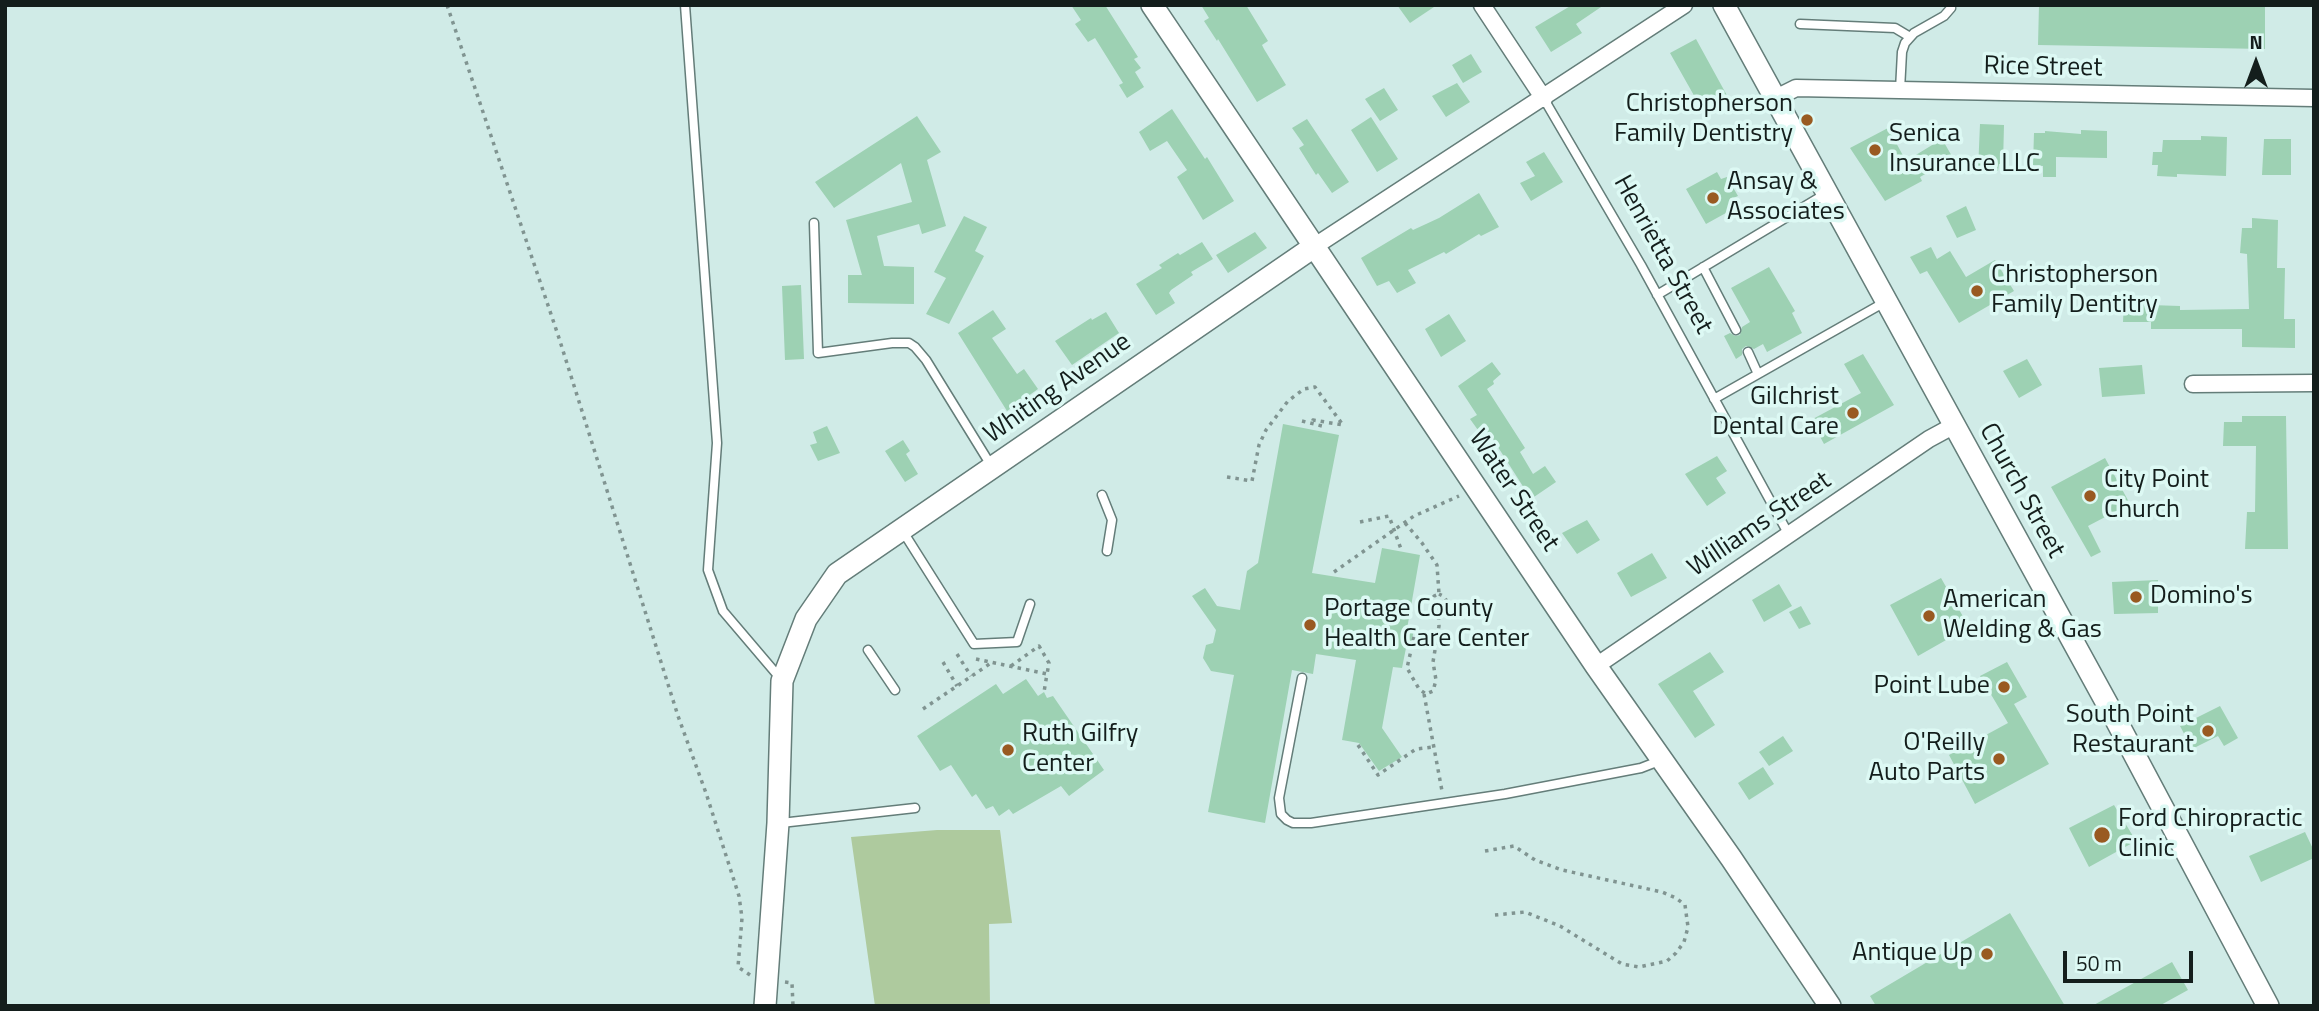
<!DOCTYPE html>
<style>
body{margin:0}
#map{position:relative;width:2319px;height:1011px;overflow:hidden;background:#d0ebe7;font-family:"Titillium Web",sans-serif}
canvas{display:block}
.frame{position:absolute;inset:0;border:7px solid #141e1c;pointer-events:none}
.north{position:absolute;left:2221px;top:28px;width:70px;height:70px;-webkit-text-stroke:5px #ddf9f4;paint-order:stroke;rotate:0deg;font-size:19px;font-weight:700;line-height:28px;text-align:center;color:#141e1c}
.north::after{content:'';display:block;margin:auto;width:24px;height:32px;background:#141e1c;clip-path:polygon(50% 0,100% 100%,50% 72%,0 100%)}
.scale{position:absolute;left:2063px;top:951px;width:130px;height:32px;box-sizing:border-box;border:4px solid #141e1c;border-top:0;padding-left:9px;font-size:21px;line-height:24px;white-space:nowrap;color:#141e1c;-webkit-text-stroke:5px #ddf9f4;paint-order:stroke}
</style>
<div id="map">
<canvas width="2319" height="1011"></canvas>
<div class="frame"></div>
<div class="north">N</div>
<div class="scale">50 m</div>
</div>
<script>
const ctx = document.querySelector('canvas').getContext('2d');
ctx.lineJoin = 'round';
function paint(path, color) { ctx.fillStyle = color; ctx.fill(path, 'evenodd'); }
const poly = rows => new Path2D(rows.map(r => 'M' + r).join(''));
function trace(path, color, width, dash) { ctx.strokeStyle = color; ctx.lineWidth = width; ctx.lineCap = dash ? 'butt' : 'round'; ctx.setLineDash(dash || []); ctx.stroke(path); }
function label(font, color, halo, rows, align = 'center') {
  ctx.font = font + ' "Titillium Web",sans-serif'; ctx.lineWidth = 7; ctx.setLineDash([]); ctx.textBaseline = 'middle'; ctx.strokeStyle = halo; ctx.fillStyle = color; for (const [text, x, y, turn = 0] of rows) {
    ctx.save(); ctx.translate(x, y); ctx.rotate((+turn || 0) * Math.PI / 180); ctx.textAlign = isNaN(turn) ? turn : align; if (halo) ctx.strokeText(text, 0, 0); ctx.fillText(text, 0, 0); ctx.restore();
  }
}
paint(poly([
 [937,830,1000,830,1012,923,989,924,990,1006,875,1006,851,837]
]), '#aeca9e');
paint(poly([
 [1071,5,1105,5,1138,57,1134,59,1141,68,1135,72,1144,87,1127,98,1119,85,1123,83,1095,38,1088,42,1075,24,1081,20],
 [1201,5,1246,5,1268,41,1262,45,1264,49,1286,85,1257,102,1218,39,1217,41,1204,21,1209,18],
 [1397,5,1437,5,1410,23],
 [1572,5,1604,5,1576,24,1582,33,1551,52,1535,27],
 [2039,5,2265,5,2265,49,2038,45],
 [1696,39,1730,101,1705,115,1670,53],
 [1471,54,1482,72,1463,83,1452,65],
 [1457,83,1470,102,1446,117,1432,96],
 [1384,88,1398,110,1380,121,1365,99],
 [1172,109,1205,159,1207,157,1234,201,1203,220,1177,177,1187,170,1167,141,1150,151,1139,132],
 [917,116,941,152,927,160,946,226,922,234,919,224,877,236,884,266,914,267,914,304,848,303,848,275,862,275,846,220,912,202,901,163,834,208,815,182],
 [1371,117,1398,159,1377,172,1351,130],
 [1307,119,1349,182,1332,193,1318,173,1316,175,1299,148,1304,145,1292,128],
 [1980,124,2004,125,2003,164,1999,164,1998,171,1978,171],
 [1888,128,1906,161,1942,139,1953,158,1920,177,1922,181,1885,201,1850,148],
 [2081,130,2107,131,2107,158,2056,157,2056,177,2043,177,2043,166,2033,165,2034,133,2045,133,2045,131,2081,134],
 [2201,136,2227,137,2226,176,2177,174,2177,177,2157,176,2158,165,2152,165,2153,152,2162,152,2163,140,2201,140],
 [2264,139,2291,139,2291,175,2262,175],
 [1544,152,1563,182,1531,201,1520,183,1535,176,1526,162],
 [1717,172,1721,179,1727,177,1738,196,1731,199,1735,208,1706,224,1686,189],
 [1479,193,1499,227,1481,236,1479,234,1446,254,1444,252,1408,270,1416,283,1397,293,1389,281,1377,286,1361,258,1411,228,1413,230,1439,218],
 [1966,206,1976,230,1957,238,1946,216],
 [964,216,987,227,975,251,984,256,949,324,926,314,946,278,934,272],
 [2252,218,2278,220,2277,268,2285,268,2284,319,2295,319,2295,348,2242,347,2242,329,2151,329,2151,322,2123,322,2124,302,2150,301,2150,305,2180,306,2180,310,2249,309,2247,254,2240,253,2242,228,2252,228],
 [1255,232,1267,248,1228,273,1216,255],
 [1202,242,1213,259,1191,272,1193,275,1171,290,1169,293,1175,303,1156,315,1136,284,1162,268,1159,265,1178,253,1180,255],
 [1931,247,1937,259,1950,251,1966,277,1995,260,2014,291,1959,323,1927,271,1920,274,1910,257],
 [1769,267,1795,311,1792,313,1802,333,1767,352,1763,344,1754,349,1746,346,1742,349,1742,355,1736,359,1724,336,1730,333,1735,336,1740,335,1742,327,1750,322,1731,288],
 [801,285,804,359,785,360,782,286],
 [993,310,1006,329,992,338,1017,374,1024,369,1038,389,1007,411,958,333],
 [1106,312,1119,333,1072,365,1055,341,1091,318,1092,320],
 [1449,314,1466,341,1441,357,1425,329],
 [1863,354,1894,405,1824,444,1811,420,1861,393,1844,364],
 [2027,359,2042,385,2019,398,2003,371],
 [1492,362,1501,374,1493,381,1494,384,1487,389,1525,448,1520,452,1533,474,1545,466,1556,482,1531,499,1489,433,1483,437,1470,419,1477,415,1458,386],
 [2142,365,2145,394,2102,397,2099,368],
 [2242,416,2286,416,2288,549,2245,549,2247,512,2255,512,2256,446,2223,446,2224,422,2242,422],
 [1283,424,1339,435,1312,573,1375,583,1382,548,1420,555,1407,629,1414,630,1411,644,1407,643,1402,668,1393,667,1382,728,1402,757,1379,771,1359,743,1342,740,1356,660,1316,654,1313,674,1292,670,1265,823,1208,812,1234,675,1211,671,1203,658,1206,645,1213,643,1216,630,1192,596,1205,588,1217,606,1240,610,1247,571,1258,563],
 [827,426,840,453,818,461,810,445,817,443,813,432],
 [903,440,910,451,906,454,918,474,905,482,885,451],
 [1717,456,1727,471,1716,478,1726,493,1707,506,1685,474],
 [2105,458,2130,504,2088,526,2101,552,2091,557,2051,487],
 [1587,520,1600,540,1577,554,1562,533],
 [1652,553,1667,578,1631,597,1617,573],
 [1941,578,1969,627,1918,656,1890,605],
 [2158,580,2158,613,2114,614,2112,582],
 [1779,584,1792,606,1764,622,1752,600],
 [1801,606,1811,624,1799,629,1789,612],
 [1710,652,1724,672,1693,691,1715,725,1695,738,1658,684],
 [2007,662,2027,697,2014,704,2049,764,1975,804,1949,755,2008,723,1980,676],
 [1026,679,1038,696,1044,692,1047,698,1053,696,1104,770,1069,796,1061,786,1013,814,1009,809,999,816,993,806,986,809,976,794,972,797,951,765,940,771,917,736,996,684,1003,694],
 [2220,706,2238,738,2224,746,2218,736,2192,749,2180,726],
 [1783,736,1793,751,1769,766,1759,752],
 [1763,767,1774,784,1749,800,1738,783],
 [2114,805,2136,841,2089,867,2069,828],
 [2305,832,2314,851,2314,858,2261,882,2249,856],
 [2010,913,2065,1006,1876,1006,1870,996],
 [2172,962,2188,990,2159,1006,2092,1006]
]), '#9dd1b3');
const lane = poly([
 [685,5,717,443,708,570,723,611,780,678],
 [1800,24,1895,28,1910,37],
 [1900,90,1902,52,1905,43,1914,33,1944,16,1951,8],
 [1544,99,1641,265,1789,535],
 [814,223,818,353,892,343,909,343,915,347,926,360,992,467],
 [1703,267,1736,330],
 [1657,295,1827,193],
 [1748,352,1758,374],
 [1714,399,1885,302],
 [1102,495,1112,520,1107,551],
 [902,530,974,644,1017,642,1030,604],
 [868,650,895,690],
 [1302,678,1279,798,1281,814,1287,820,1293,823,1311,823,1505,794,1641,768,1659,761],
 [781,823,915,808]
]);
const street = poly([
 [1482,5,1544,99],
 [1774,99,1796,88,2314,98],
 [1315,246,1684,5],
 [2193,384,2314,383],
 [1596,666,1929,439,1953,426]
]);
const secondary = poly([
 [1152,5,1596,666,1731,858,1830,1006],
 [1724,5,2116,720,2268,1006],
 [765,1006,778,823,782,681,806,619,837,574,1315,246]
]);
trace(lane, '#647d79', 11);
trace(street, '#647d79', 19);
trace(secondary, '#647d79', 24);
trace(poly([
 [447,5,559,338,678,716,706,793,739,896,742,918,738,967,750,975],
 [1302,421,1322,426],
 [1227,477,1252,481,1259,445,1266,430,1288,401,1304,389,1315,387,1343,425,1313,420,1312,423],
 [1360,522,1389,516,1401,549],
 [1405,523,1422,543,1437,565,1439,594,1434,596,1431,605,1436,609,1441,610,1445,607,1447,601,1443,596,1439,594],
 [1334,572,1414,516,1459,496],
 [1414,637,1407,668,1419,689,1426,694,1433,691,1436,680,1433,662,1439,626,1438,610],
 [957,654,971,676],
 [976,659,1047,674,1044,692],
 [943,662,957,686],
 [1011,666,1039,646,1049,663,1047,674],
 [1424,694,1442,791],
 [923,709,991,663],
 [1358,745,1378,775,1416,749,1433,747],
 [1485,851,1514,846,1535,860,1562,870,1662,892,1676,898,1685,905,1688,927,1684,942,1676,953,1667,961,1639,967,1622,964,1560,926,1525,912,1495,915],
 [785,982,792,983,793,1006]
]), '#809491', 3.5, [3.5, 5]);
trace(lane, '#fff', 8);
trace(street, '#fff', 16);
trace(secondary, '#fff', 21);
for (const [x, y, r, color] of [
 [1807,120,7,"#995a21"],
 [1875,150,7,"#995a21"],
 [1713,198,7,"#995a21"],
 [1977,291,7,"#995a21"],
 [1853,413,7,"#995a21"],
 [2090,496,7,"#995a21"],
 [2136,597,7,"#995a21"],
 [1929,616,7,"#995a21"],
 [1310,625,7,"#995a21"],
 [2004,687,7,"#995a21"],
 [2208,731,7,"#995a21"],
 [1008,750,7,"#995a21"],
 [1999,759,7,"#995a21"],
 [2102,835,9,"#995a21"],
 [1987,954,7,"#995a21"]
]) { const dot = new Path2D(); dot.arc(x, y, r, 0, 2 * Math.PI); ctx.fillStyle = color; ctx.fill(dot); trace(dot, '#ddf9f4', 2.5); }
label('26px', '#141e1c', '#ddf9f4', [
 ["Rice Street",2043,68,1],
 ["Henrietta Street",1662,255,61],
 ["Whiting Avenue",1058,389,-35],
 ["Water Street",1513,491,56],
 ["Church Street",2021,491,61],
 ["Williams Street",1760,525,-34]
]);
label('26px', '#141e1c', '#ddf9f4', [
 ["Christopherson",1793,105,"right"],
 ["Family Dentistry",1793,135,"right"],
 ["Senica",1889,135],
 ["Insurance LLC",1889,165],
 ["Ansay &",1727,183],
 ["Associates",1727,213],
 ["Christopherson",1991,276],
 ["Family Dentitry",1991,306],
 ["Gilchrist",1839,398,"right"],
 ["Dental Care",1839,428,"right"],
 ["City Point",2104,481],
 ["Church",2104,511],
 ["Domino's",2150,597],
 ["American",1943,601],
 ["Welding & Gas",1943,631],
 ["Portage County",1324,610],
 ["Health Care Center",1324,640],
 ["Point Lube",1990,687,"right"],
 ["South Point",2194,716,"right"],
 ["Restaurant",2194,746,"right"],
 ["Ruth Gilfry",1022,735],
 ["Center",1022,765],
 ["O'Reilly",1985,744,"right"],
 ["Auto Parts",1985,774,"right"],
 ["Ford Chiropractic",2118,820],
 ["Clinic",2118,850],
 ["Antique Up",1973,954,"right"]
], 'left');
</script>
